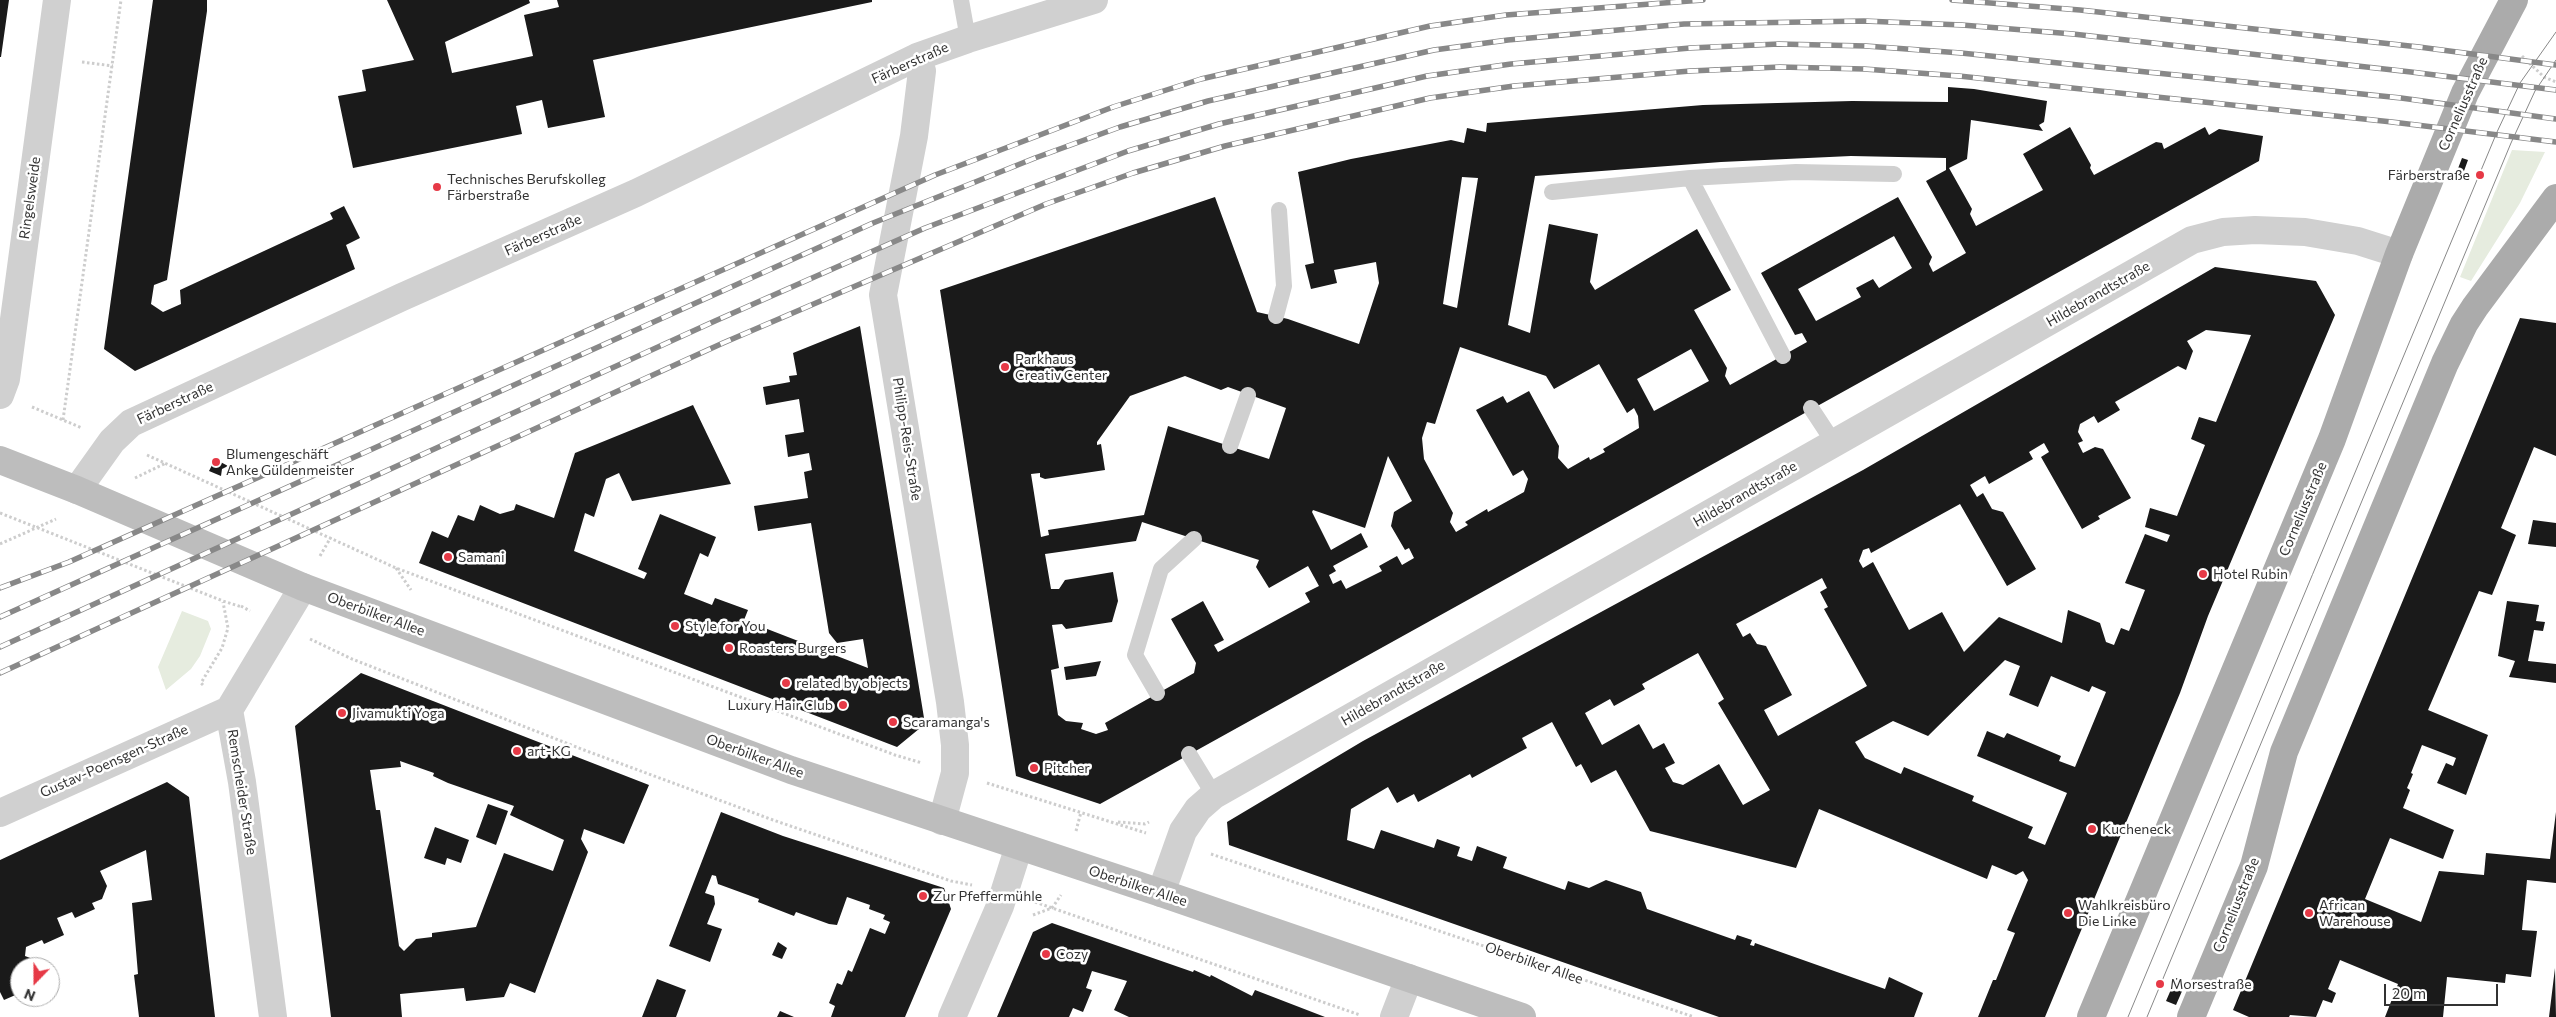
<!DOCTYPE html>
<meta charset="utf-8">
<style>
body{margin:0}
#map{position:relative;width:2556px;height:1017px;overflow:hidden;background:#fff;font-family:Commissioner,sans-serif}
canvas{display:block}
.north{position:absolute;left:10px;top:957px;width:50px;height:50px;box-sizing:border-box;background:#fff;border:1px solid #adadad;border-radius:50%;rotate:202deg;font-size:14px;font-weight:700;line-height:20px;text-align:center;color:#333}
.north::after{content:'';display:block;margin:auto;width:18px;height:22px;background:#e63946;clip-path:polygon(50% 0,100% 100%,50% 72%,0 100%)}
.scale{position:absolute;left:2384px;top:984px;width:114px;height:22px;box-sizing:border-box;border:2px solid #333;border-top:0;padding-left:6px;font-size:15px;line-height:18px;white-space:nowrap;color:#333;-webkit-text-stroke:4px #fff;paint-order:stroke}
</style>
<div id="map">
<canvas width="2556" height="1017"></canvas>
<div class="north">N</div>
<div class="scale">20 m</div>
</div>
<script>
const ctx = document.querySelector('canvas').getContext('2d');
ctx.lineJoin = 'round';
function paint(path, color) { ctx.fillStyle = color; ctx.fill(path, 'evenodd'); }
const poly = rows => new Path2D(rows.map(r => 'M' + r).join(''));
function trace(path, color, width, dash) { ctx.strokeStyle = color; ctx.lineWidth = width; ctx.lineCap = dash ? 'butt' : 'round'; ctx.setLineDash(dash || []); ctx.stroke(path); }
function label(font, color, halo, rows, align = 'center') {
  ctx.font = font + ' Commissioner,sans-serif'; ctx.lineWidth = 5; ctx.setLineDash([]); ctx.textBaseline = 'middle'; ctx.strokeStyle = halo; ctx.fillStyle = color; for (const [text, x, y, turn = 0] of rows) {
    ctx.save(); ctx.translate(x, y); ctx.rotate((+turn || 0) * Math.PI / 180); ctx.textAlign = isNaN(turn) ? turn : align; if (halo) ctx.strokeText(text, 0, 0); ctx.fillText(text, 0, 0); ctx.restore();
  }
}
paint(poly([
 [2512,150,2545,152,2520,203,2471,281,2460,277],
 [182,611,208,621,211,629,200,656,191,669,166,690,158,667]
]), '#e6ecdf');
paint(poly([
 [0,0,9,0,1,57,0,57],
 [153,0,207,0,207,11,167,280,154,285,151,304,163,312,181,304,180,290,333,219,330,213,344,206,360,238,346,245,355,269,135,371,104,349],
 [387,0,529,0,530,3,445,42,452,73,533,56,524,15,559,7,557,0,872,0,872,2,593,60,605,117,548,128,542,100,516,106,522,134,353,168,338,96,366,91,362,70,414,60],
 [1948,87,1974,89,2047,101,2044,122,2039,125,2043,131,1971,120,1967,159,1949,168,1972,209,1970,214,1976,226,2043,190,2023,154,2070,127,2091,165,2090,168,2094,175,2156,142,2162,143,2164,149,2205,127,2209,135,2219,129,2263,136,2259,161,1100,804,1016,776,940,290,1215,197,1257,312,1288,319,1359,344,1379,283,1376,262,1334,270,1337,283,1311,289,1305,265,1314,263,1298,172,1351,159,1451,140,1464,143,1467,128,1486,132,1487,123,1703,105,1852,101,1948,102],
 [1851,156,1946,158,1946,170,1926,181,1966,253,1933,272,1929,264,1932,257,1898,197,1878,208,1761,273,1795,335,1802,333,1807,342,1730,385,1725,376,1727,368,1694,310,1731,290,1697,229,1595,290,1590,282,1598,234,1549,224,1530,333,1508,325,1535,176,1721,162],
 [1462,177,1478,178,1457,308,1443,304],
 [1894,236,1912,268,1879,288,1873,279,1856,288,1861,297,1816,321,1798,289],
 [1460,347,1546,376,1554,389,1599,364,1627,413,1634,408,1638,416,1639,428,1603,449,1605,452,1590,460,1589,457,1568,469,1558,458,1559,446,1529,391,1507,403,1503,396,1476,410,1513,476,1523,470,1528,479,1524,492,1488,512,1487,509,1465,522,1468,525,1456,532,1450,522,1453,513,1424,459,1422,438,1427,422,1435,424],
 [1691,349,1709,381,1654,411,1637,379],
 [1185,376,1221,390,1228,387,1286,408,1269,459,1168,426,1144,515,1048,530,1049,535,1041,537,1031,474,1040,473,1040,477,1045,479,1105,470,1101,444,1097,445,1097,442,1130,396],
 [1388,456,1412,501,1394,512,1391,526,1405,550,1409,548,1414,558,1402,565,1397,556,1379,566,1382,571,1346,589,1341,580,1333,584,1329,575,1336,571,1333,566,1368,547,1361,533,1331,550,1312,512,1313,510,1365,528],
 [1142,522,1259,560,1256,567,1269,588,1308,566,1319,586,1305,593,1310,602,1218,652,1214,645,1224,640,1203,601,1171,619,1196,663,1194,673,1105,723,1108,730,1096,734,1081,729,1083,723,1066,721,1058,715,1051,670,1059,668,1052,625,1062,624,1066,629,1112,622,1118,601,1113,572,1065,580,1059,589,1051,589,1045,554,1136,541],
 [2462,158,2468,160,2460,182,2454,179],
 [2215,267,2316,281,2335,315,2208,616,2180,693,2045,1017,1978,1017,1993,980,1996,980,2015,933,2007,930,2028,880,2023,871,2016,875,1992,865,1987,879,1819,809,1796,868,1650,831,1616,770,1591,783,1581,764,1576,767,1552,722,1522,738,1527,748,1472,778,1470,774,1418,802,1414,794,1397,803,1388,787,1351,809,1347,840,1374,849,1381,830,1434,848,1437,839,1460,847,1457,856,1472,861,1477,846,1507,857,1503,868,1565,890,1568,881,1589,888,1606,880,1641,892,1647,909,1735,940,1737,935,1752,940,1750,945,1754,946,1755,943,1885,989,1889,977,1923,993,1914,1017,1719,1017,1229,845,1227,822,1363,741,1863,470],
 [2206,330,2251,335,2216,422,2199,417,2191,439,2205,445,2177,516,2150,508,2145,527,2170,535,2167,542,2145,534,2125,583,2145,590,2129,631,2121,628,2114,645,2106,642,2100,623,2068,610,2062,643,1999,617,1964,652,1942,612,1909,630,1873,562,1863,568,1859,561,1863,550,1869,548,1871,553,1960,504,2007,586,2036,569,2003,512,1992,509,1983,493,1977,497,1970,485,1985,476,1989,484,2033,459,2029,452,2044,443,2049,452,2041,457,2082,529,2100,519,2098,516,2131,498,2103,449,2095,447,2083,453,2078,443,2083,441,2078,432,2080,424,2094,416,2098,423,2120,410,2115,402,2178,366,2186,370,2193,351,2187,341],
 [1822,578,1827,588,1820,592,1828,607,1824,609,1867,686,1778,736,1764,710,1792,695,1766,646,1757,644,1750,633,1743,637,1736,624],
 [1698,653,1724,699,1718,703,1770,790,1743,805,1719,764,1683,785,1673,782,1665,768,1675,763,1664,743,1653,749,1639,724,1602,745,1585,713,1610,699,1614,706,1645,689,1642,684],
 [2005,660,2020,666,2009,695,2038,707,2051,676,2089,692,2092,686,2106,692,2075,767,2059,761,2061,756,2007,733,2004,738,1987,731,1977,756,2067,793,2045,845,2028,838,2033,827,1972,801,1974,796,1904,767,1901,774,1865,758,1855,742,1893,721,1928,736],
 [2520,318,2556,323,2556,456,2534,447,2501,528,2516,535,2492,595,2479,591,2428,710,2488,735,2466,795,2437,783,2446,763,2453,766,2456,758,2422,745,2411,773,2413,774,2407,788,2410,790,2403,808,2454,830,2443,859,2390,838,2365,899,2421,922,2439,871,2484,875,2486,853,2550,859,2556,812,2556,883,2527,880,2522,930,2537,931,2531,977,2506,974,2505,983,2447,977,2443,1017,2385,1017,2398,984,2340,960,2328,989,2336,993,2332,1003,2323,1000,2316,1017,2290,1015,2289,1017,2249,1017,2233,1010],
 [860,326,925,724,897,747,419,563,432,531,448,538,458,515,474,521,480,505,500,514,514,510,516,504,554,518,575,453,693,405,731,484,632,501,619,473,606,479,594,517,585,513,574,551,644,579,647,573,638,569,660,514,716,537,708,557,700,553,684,594,712,605,715,598,748,610,744,620,868,668,863,639,837,643,829,633,811,523,758,531,754,506,808,498,804,472,812,470,809,453,788,457,785,435,804,432,799,399,766,405,763,387,790,382,789,376,797,375,793,353],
 [215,459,228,466,222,469,221,476,209,471],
 [2533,520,2556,523,2556,547,2528,544],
 [2507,601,2539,605,2536,621,2545,622,2543,631,2534,630,2528,661,2556,664,2556,683,2509,677,2515,661,2498,656],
 [1101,661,1096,676,1066,680,1064,667],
 [361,673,649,785,624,844,584,829,581,839,588,852,535,993,510,983,504,997,466,1001,464,988,400,994,402,1017,331,1017,295,726],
 [400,761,434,773,433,776,448,783,514,806,510,815,564,840,553,871,504,853,476,927,432,933,432,937,416,939,404,951,399,946,380,810,376,810,370,770,401,767],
 [167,782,189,797,215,1017,139,1017,134,975,138,974,132,903,152,900,146,850,100,871,107,886,102,899,92,903,95,909,75,918,72,912,57,918,64,935,44,944,42,940,26,947,25,956,33,959,37,967,20,967,20,993,4,1000,0,992,0,860],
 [488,804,508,811,496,845,476,837],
 [721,812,783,836,944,888,951,909,905,1017,831,1017,835,1006,829,1003,837,983,842,985,848,970,852,972,870,928,885,934,890,922,883,919,885,915,869,909,870,905,847,897,837,925,829,924,796,912,794,916,758,902,759,899,718,884,716,876,712,875,705,893,714,896,715,904,707,924,722,929,710,962,669,946],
 [435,827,469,840,461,863,447,858,445,865,424,858],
 [1052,923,1193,972,1194,970,1210,977,1211,975,1252,996,1255,990,1325,1017,1129,1017,1114,1010,1127,981,1092,971,1086,988,1092,990,1083,1012,1073,1008,1069,1017,997,1017,1033,932],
 [778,942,787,948,782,959,772,955],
 [2555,968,2556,1017,2549,1017],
 [2176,978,2186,982,2176,1005,2166,1001],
 [657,979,686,990,676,1017,642,1017],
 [780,1011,794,1017,777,1017]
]), '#1a1a1a');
trace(poly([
 [2522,56,2544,77,2556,82],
 [82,62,113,66],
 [32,407,82,428],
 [63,420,121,0],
 [147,455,396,568,895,755,922,763],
 [135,478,166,463],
 [0,513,223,601,242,607],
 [0,544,56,519],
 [320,556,331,537],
 [396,568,411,590],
 [241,606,250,611],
 [310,639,352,659,584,750,773,820,951,881,972,885],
 [203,685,201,683,222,648,228,628,223,602],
 [987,783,1146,833],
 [1118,822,1145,824,1149,822],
 [1076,831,1081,812],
 [1211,854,1694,1017],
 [1035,902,1360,1015],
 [1033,915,1052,908,1061,895]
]), '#cdcdcd', 3, [2.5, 2.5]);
trace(poly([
 [961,0,968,39],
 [1690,178,1783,356],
 [1552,192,1690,178,1796,172,1894,174],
 [1276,316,1284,286,1279,210],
 [1811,408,1834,443],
 [1230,446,1248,395],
 [1157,693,1135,655,1161,569,1194,539],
 [1189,754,1214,795]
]), '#d0d0d0', 16);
trace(poly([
 [917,57,922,71,914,136,883,295,950,702,955,745,955,773,942,821],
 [0,395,6,379,57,0],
 [77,490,112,441,131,423,402,297,636,193,917,57,968,39,1094,0],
 [0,813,229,710],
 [1161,893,1183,831,1198,809,1214,795,2192,240,2223,232,2255,230,2305,232,2358,241,2399,254],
 [273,1017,242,782,229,710,303,587],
 [952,1017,1000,906,1019,846],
 [1394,1017,1409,978]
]), '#d0d0d0', 28);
trace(poly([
 [0,460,77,490,303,587,791,770,1161,893,1522,1017]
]), '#bdbdbd', 28);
trace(poly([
 [2091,1017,2332,439,2399,254,2465,93,2514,0],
 [2191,1017,2254,866,2284,752,2445,363,2464,324,2475,307,2556,198]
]), '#ababab', 28);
trace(poly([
 [2128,1017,2497,132,2520,83,2556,32],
 [2147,1017,2511,143,2535,91,2556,60]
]), '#888', 1);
const rail = poly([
 [1952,0,2080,10,2419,47,2556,65],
 [0,588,69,562,935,175,1113,107,1201,79,1430,26,1506,15,1703,0],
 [0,617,873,223,1035,158,1120,127,1208,101,1434,50,1508,40,1684,24,1864,21,1962,25,2073,34,2411,72,2556,90],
 [0,647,715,321,925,228,1128,151,1219,124,1427,76,1511,64,1690,48,1779,44,1866,46,1961,53,2401,98,2556,119],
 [0,673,723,343,1046,204,1133,173,1225,146,1430,98,1514,86,1690,71,1780,67,1864,69,1959,76,2392,122,2556,142]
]);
trace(rail, '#888', 5.5);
trace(rail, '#fff', 4, [11]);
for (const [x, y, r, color] of [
 [2480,175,5,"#e63946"],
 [437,187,5,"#e63946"],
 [1005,367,5,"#e63946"],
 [216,462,5,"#e63946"],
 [448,557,5,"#e63946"],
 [2203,574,5,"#e63946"],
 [675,626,5,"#e63946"],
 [729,648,5,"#e63946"],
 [786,683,5,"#e63946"],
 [843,705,5,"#e63946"],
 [342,713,5,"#e63946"],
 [893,722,5,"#e63946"],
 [517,751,5,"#e63946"],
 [1034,768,5,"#e63946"],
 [2092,829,5,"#e63946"],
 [923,896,5,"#e63946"],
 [2068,913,5,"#e63946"],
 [2309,913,5,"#e63946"],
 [1046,954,5,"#e63946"],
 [2160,984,5,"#e63946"]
]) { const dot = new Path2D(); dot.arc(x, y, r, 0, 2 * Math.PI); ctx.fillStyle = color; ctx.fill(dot); trace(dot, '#fff', 2); }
label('14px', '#333', '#fff', [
 ["Färberstraße",910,63,-24],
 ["Corneliusstraße",2463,104,-66],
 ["Ringelsweide",30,198,-82],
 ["Färberstraße",543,235,-24],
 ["Hildebrandtstraße",2098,294,-30],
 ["Färberstraße",175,403,-25],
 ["Philipp-Reis-Straße",907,439,81],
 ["Hildebrandtstraße",1745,494,-30],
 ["Corneliusstraße",2303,509,-67],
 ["Oberbilker Allee",376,614,20],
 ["Hildebrandtstraße",1393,693,-30],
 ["Oberbilker Allee",755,756,20],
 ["Gustav-Poensgen-Straße",114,761,-24],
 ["Remscheider Straße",242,792,81],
 ["Oberbilker Allee",1138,886,18],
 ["Corneliusstraße",2236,905,-68],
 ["Oberbilker Allee",1534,963,19]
]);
label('14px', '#333', '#fff', [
 ["Färberstraße",2470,175,"right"],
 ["Technisches Berufskolleg",447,179],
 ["Färberstraße",447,195],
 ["Parkhaus",1015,359],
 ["Creativ Center",1015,375],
 ["Blumengeschäft",226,454],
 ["Anke Güldenmeister",226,470],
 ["Samani",458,557],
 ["Hotel Rubin",2213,574],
 ["Style for You",685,626],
 ["Roasters Burgers",739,648],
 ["related by objects",796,683],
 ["Luxury Hair Club",833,705,"right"],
 ["Jivamukti Yoga",352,713],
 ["Scaramanga's",903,722],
 ["art-KG",527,751],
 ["Pitcher",1044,768],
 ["Kucheneck",2102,829],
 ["Zur Pfeffermühle",933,896],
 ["Wahlkreisbüro",2078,905],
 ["Die Linke",2078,921],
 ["African",2319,905],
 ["Warehouse",2319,921],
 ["Cozy",1056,954],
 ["Morsestraße",2170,984]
], 'left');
</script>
